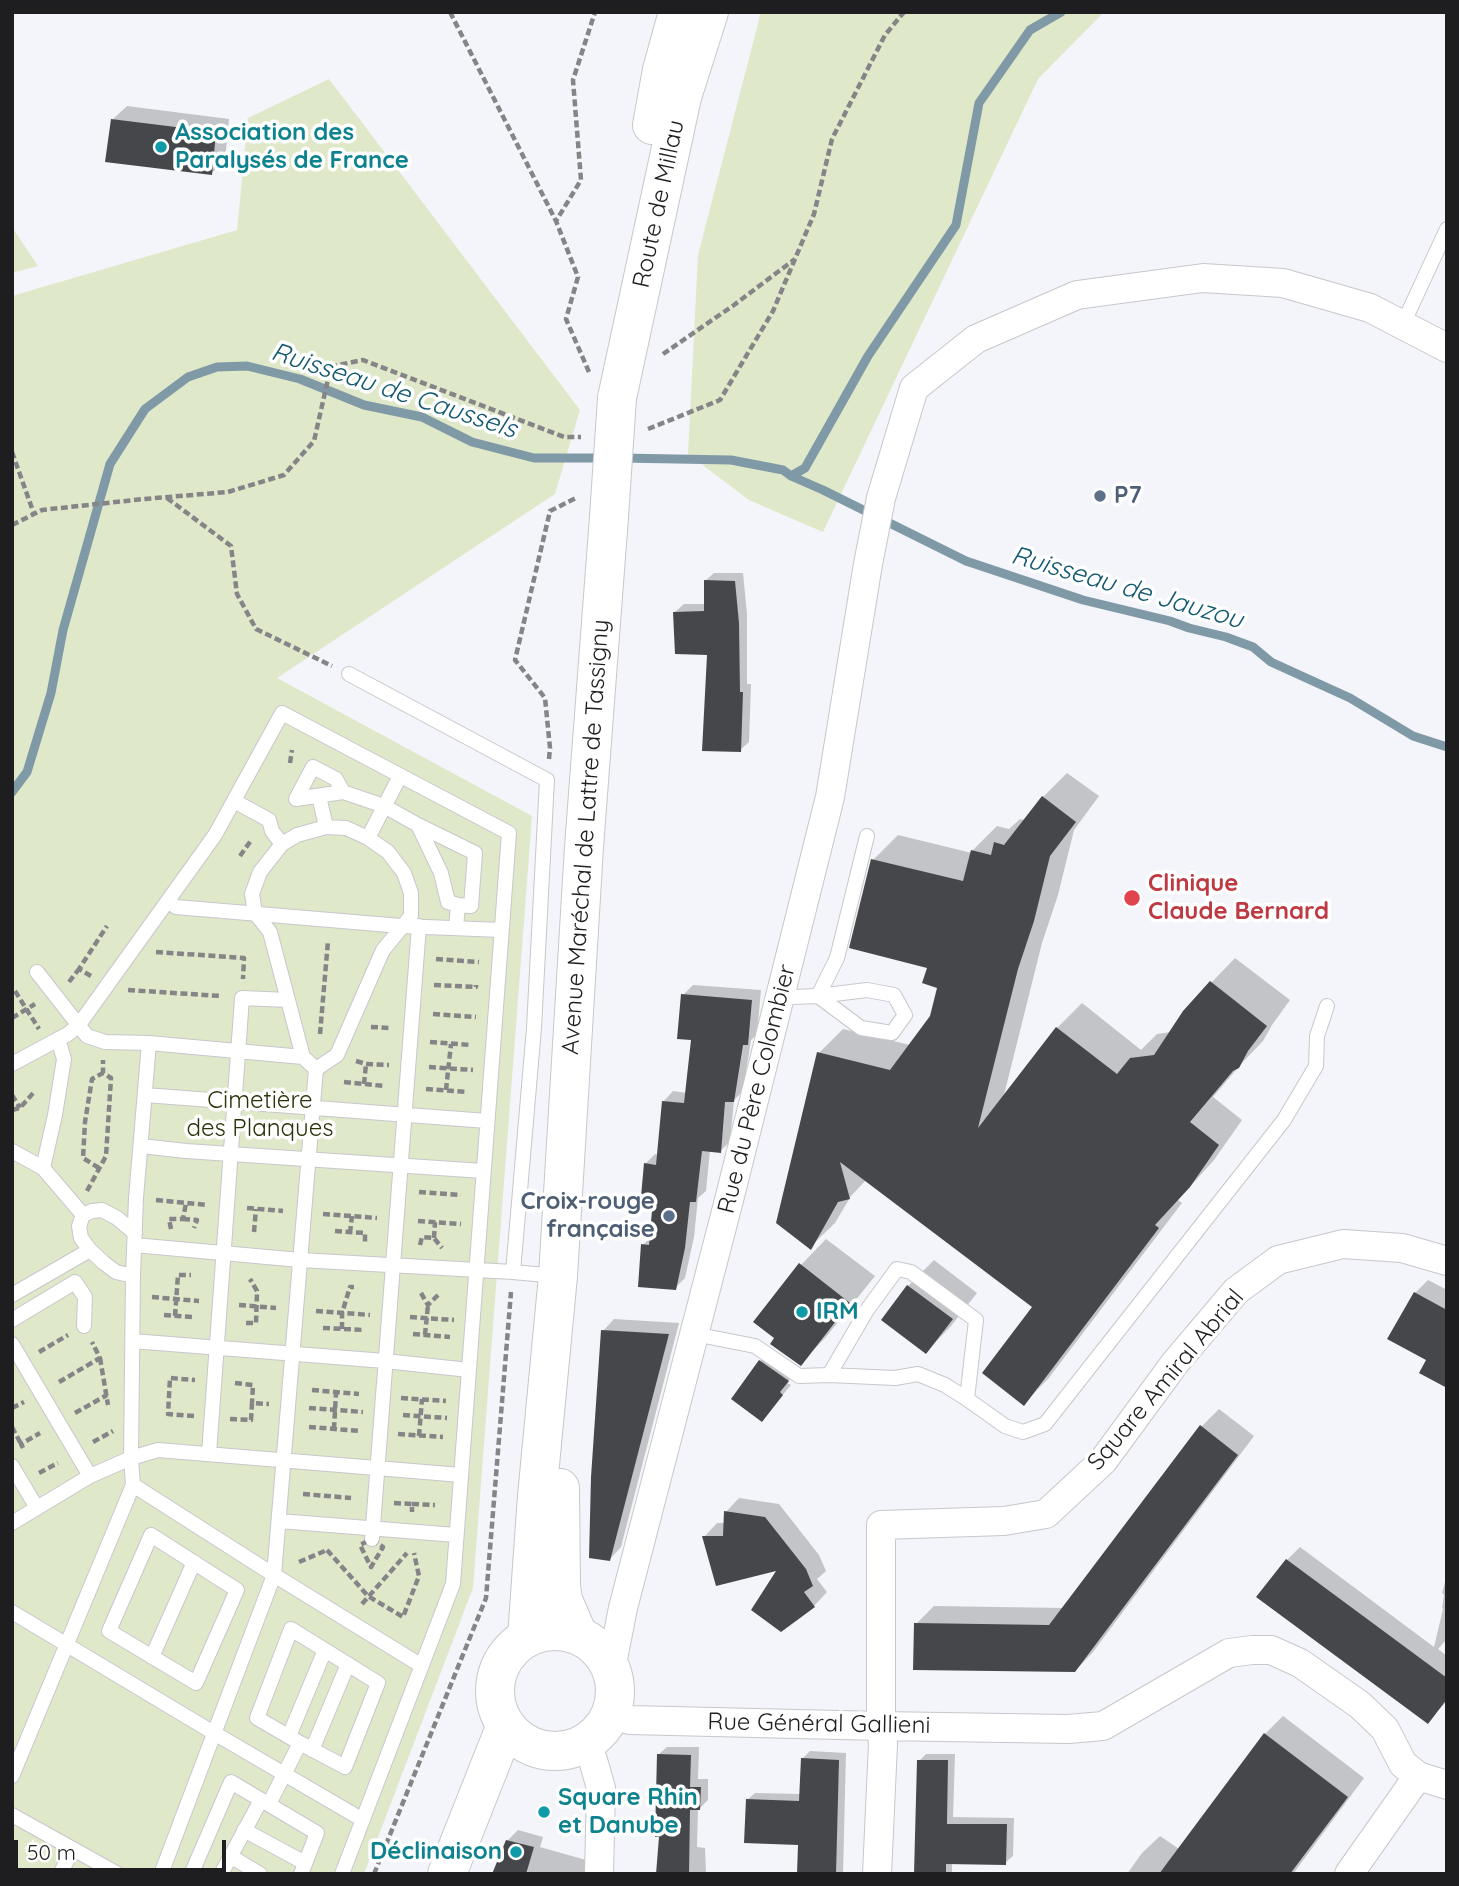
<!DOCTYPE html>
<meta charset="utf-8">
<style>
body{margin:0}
#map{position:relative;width:1459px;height:1886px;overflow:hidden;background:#f4f5fa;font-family:Quicksand,sans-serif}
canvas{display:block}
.frame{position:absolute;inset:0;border:14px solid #1e1e20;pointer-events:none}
.scale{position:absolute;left:14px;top:1840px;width:212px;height:32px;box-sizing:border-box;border:4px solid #1e1e20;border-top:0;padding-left:9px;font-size:21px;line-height:24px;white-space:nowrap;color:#1e1e20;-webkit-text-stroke:5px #fff;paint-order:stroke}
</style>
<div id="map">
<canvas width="1459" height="1886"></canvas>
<div class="frame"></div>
<div class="scale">50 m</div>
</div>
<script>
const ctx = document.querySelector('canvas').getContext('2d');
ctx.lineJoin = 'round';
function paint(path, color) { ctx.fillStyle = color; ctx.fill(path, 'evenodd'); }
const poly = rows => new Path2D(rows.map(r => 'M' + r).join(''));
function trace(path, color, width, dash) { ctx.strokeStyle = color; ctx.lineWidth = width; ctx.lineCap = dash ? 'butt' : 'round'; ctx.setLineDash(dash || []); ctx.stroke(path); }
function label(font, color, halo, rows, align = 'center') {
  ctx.font = font + ' Quicksand,sans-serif'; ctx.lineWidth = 7; ctx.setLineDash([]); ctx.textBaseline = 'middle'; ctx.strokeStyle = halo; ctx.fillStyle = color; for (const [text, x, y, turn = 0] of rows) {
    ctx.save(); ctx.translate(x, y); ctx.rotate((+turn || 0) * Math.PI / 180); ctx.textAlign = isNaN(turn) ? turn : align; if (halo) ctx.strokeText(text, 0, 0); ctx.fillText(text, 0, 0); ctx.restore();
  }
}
paint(poly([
 [761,12,1104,12,1038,79,823,532,749,500,688,454,698,255],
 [329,79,580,410,555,494,277,678,532,816,473,1588,364,1874,12,1874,12,296,237,230,248,118],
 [12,227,38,266,12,273]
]), '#e0e8ca');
paint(poly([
 [127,106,229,119,225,159,212,173,113,119],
 [714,573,743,573,747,614,747,684,751,684,749,742,740,750,708,653,675,612,684,604,706,604,705,581],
 [1067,773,1099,796,1074,830,1058,895,1042,943,1003,1099,1057,1028,1082,1003,1141,1050,1157,1034,1171,1032,1211,983,1235,958,1290,1000,1272,1025,1263,1041,1242,1063,1213,1097,1242,1120,1214,1160,1178,1200,1182,1203,1048,1379,1024,1403,1035,1307,867,1179,851,1196,835,1223,810,1247,819,1053,843,1029,910,1045,931,1017,939,986,873,860,898,835,972,853,973,850,997,826,1009,829,1020,819,1025,820,1043,797],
 [693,985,761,990,757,1034,751,1040,743,1091,734,1100,730,1142,720,1151,710,1150,706,1191,698,1198,694,1237,685,1278,675,1288,643,1245,652,1236,655,1197,645,1164,655,1154,659,1155,664,1101,673,1091,687,1093,693,1039,683,995],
 [826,1239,875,1276,826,1337,801,1363,801,1265],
 [934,1260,977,1293,951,1326,926,1352,908,1286],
 [1428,1280,1447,1290,1447,1386,1428,1359,1415,1293],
 [614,1319,679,1323,621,1547,610,1559,603,1331],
 [769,1353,796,1371,787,1383,791,1385,762,1420,760,1361],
 [1219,1409,1254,1436,1093,1652,1075,1671,916,1624,934,1606,1064,1608,1201,1427],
 [739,1498,779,1504,819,1555,826,1571,817,1579,827,1592,814,1606,780,1569,704,1537,717,1523,725,1523,726,1512],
 [1300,1547,1434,1647,1443,1609,1442,1608,1444,1595,1442,1593,1447,1574,1447,1639,1438,1649,1447,1656,1447,1701,1428,1721,1287,1560],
 [1283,1716,1364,1778,1293,1874,1127,1874,1142,1853,1160,1836,1179,1849,1265,1734],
 [667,1747,699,1747,698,1779,708,1779,708,1800,700,1808,698,1808,697,1847,705,1848,706,1874,657,1874,661,1835,658,1755],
 [810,1751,846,1753,843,1874,799,1874,800,1843,747,1800,755,1793,801,1794,802,1759],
 [926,1754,955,1754,953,1817,1014,1818,1013,1856,1005,1863,952,1863,952,1874,916,1874,919,1761],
 [518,1830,543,1837,540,1847,586,1860,586,1874,494,1874,507,1841]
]), '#0003');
trace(poly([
 [621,458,731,460,783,470,791,476,823,490,966,561,1083,600,1170,621,1189,628,1226,637,1253,647,1271,662,1350,698,1413,736,1447,747],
 [791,476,805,468,868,356,956,225,979,103,1030,30,1061,12],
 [12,792,27,772,51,693,63,630,110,464,145,409,188,377,217,367,247,366,300,379,364,405,422,417,472,442,534,458,603,458]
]), '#7f9aa6', 9);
paint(poly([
 [111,119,216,132,212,175,105,162],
 [704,580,735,581,739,623,740,692,743,692,741,752,702,751,707,655,675,654,673,612,704,611],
 [1042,796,1076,822,1050,856,1034,921,1018,969,978,1128,1056,1027,1117,1074,1130,1058,1154,1055,1183,1011,1210,981,1267,1026,1248,1051,1239,1068,1233,1071,1190,1122,1219,1145,1190,1187,1155,1225,1159,1228,1024,1406,982,1373,1032,1307,840,1162,850,1199,838,1202,811,1250,776,1223,817,1052,890,1070,930,1016,937,988,922,983,927,968,849,948,871,859,963,881,971,850,991,855,994,842,1004,845],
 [681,994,752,1000,748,1045,743,1045,734,1102,725,1102,721,1153,702,1151,696,1202,690,1202,685,1248,676,1290,638,1287,641,1244,649,1245,653,1199,641,1197,644,1163,656,1165,662,1101,684,1103,691,1040,677,1039],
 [799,1263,850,1303,801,1366,770,1344,774,1338,753,1322],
 [907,1285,953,1319,926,1354,881,1320],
 [1414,1292,1447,1310,1447,1388,1419,1373,1426,1360,1387,1339],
 [601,1330,669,1334,610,1561,589,1558,591,1477],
 [759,1360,789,1381,780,1392,783,1395,762,1422,731,1399],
 [1200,1425,1238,1455,1075,1672,913,1670,914,1623,1049,1625],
 [724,1511,765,1517,806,1569,813,1586,804,1592,815,1607,781,1632,751,1610,776,1571,716,1586,702,1536,723,1536],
 [1286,1559,1447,1678,1447,1699,1428,1724,1256,1597],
 [1264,1733,1348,1797,1290,1874,1159,1874],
 [657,1754,691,1755,690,1787,701,1787,700,1810,690,1810,689,1874,656,1874,659,1837,655,1837],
 [801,1758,839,1760,836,1874,797,1874,798,1845,744,1843,746,1799,799,1801],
 [917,1760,948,1760,947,1824,1007,1824,1006,1865,946,1864,946,1874,914,1874],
 [506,1840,534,1847,526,1874,492,1874]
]), '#46474b');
const lane = poly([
 [1403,324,1447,229],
 [349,674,547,780,534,1028,513,1272,557,1276],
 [343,792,336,779,313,767,296,799,343,792,384,806,418,825,441,873,448,902,458,905,456,928],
 [319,796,326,827],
 [234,801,269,820,272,831,282,844],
 [418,825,475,853,471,906,458,905],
 [326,827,346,828,368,838,388,852,404,873,411,893,411,916,383,950,337,1055,316,1069,303,1057,270,932,255,913,252,894,260,872,282,844,297,835,326,827],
 [368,838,400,776],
 [168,901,176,907,401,926,501,930],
 [37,972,87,1036,105,1042,149,1043],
 [867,990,894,995,905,1015,892,1033,861,1028,818,996,867,990],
 [780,994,792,997,818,996,837,958,867,836],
 [12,1064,68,1034,78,1026,215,835,282,713,509,833,453,1584,342,1874],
 [145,1095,487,1121],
 [141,1146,186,1151,483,1171],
 [12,1151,43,1168,83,1215],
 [43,1168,55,1115,64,1059,58,1039],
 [134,1245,300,1260,513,1272],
 [133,1276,116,1272,104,1263,90,1250,81,1238,79,1226,83,1215,92,1211,102,1210,117,1218,135,1233],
 [12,1295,90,1250],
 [12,1320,75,1282,85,1297,84,1326],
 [694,1334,755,1346,799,1376,829,1375,867,1310,897,1269,911,1272,976,1320,967,1399,1005,1426,1023,1432,1045,1424,1284,1120,1316,1066,1317,1036,1327,1006],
 [132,1341,385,1361,469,1370],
 [12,1344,90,1476],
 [829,1375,895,1378,918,1374,945,1385,967,1399],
 [209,1454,242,998,288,1000],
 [12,1466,37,1508],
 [133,1485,274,1575,422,1666],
 [279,1521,456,1535],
 [12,1523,90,1476,131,1458,158,1450,461,1475],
 [151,1535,237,1590,196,1683,109,1631,151,1535],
 [372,1539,419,926],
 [12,1612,214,1733,363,1820],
 [152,1657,194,1562],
 [289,1736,325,1650],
 [312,1750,348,1664],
 [12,1776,133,1485,131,1458,133,1276,136,1198,149,1043,303,1057],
 [269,1804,300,1743,257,1718,291,1629,378,1683,345,1767,300,1743],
 [12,1815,118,1874],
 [244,1830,305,1863],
 [230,1856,260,1874],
 [60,1874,73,1849],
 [161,1874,274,1575,316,1069],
 [199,1874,193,1870,231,1782,317,1833,301,1874],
 [221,1874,261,1800]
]);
const street = poly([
 [611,1669,623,1608,729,1200,830,797,868,564,881,498,914,388,976,339,1077,295,1203,278,1283,283,1370,308,1447,348],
 [610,1714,629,1720,881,1726,1068,1729,1103,1726,1229,1653,1252,1650,1271,1650,1300,1663,1360,1705,1385,1729,1403,1764,1418,1776,1447,1785],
 [585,1743,593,1760,601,1788,599,1874],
 [877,1874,883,1744,881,1726,881,1525,1004,1521,1046,1514,1103,1461,1175,1363,1236,1291,1278,1260,1343,1244,1402,1248,1447,1261],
 [1349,1874,1418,1776]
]);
const primary = poly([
 [652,125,662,70,678,12],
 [617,398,682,97,709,12],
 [560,1488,561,1586,563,1600,578,1635],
 '495 1691a60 60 0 1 1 120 0a60 60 0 1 1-120 0Z',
 [527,1637,537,1496,558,1276,584,847,609,517],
 [447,1874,506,1725]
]);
trace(lane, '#c7c7cc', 16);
trace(street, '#c7c7cc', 30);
trace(primary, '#c7c7cc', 40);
trace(poly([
 [450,12,556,221],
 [663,354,734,305,795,259],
 [589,372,566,319,578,277,556,221,581,180,573,80,595,12],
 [648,429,720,400,773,311,814,214,832,139,885,35,904,12],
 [12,452,34,514],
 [167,498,231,546,237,594,256,629,332,666],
 [12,525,42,510,144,499,228,492,284,475,314,441,329,375,333,366,363,360,564,437,581,437],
 [549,759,550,748,545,698,515,660,550,511,576,498],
 [290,763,292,750],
 [240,856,252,839],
 [156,952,244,958,243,979],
 [436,959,479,962],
 [91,976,79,969,107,926],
 [69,982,79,969],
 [434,985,476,987,476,985],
 [128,990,221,996],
 [15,991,39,1029],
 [433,1014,476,1017],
 [12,1018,35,1004],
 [371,1027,390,1028],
 [320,1034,328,941],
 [430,1042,470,1045],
 [356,1061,366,1064,389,1065],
 [429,1067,473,1070],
 [344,1082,384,1086],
 [364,1084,366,1064],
 [426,1089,467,1092],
 [446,1090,451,1044],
 [12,1095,20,1108],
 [12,1110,20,1108,34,1092],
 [99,1168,83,1158,85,1122,92,1079,103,1073],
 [87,1191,106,1156,111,1078,103,1073,103,1060],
 [419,1192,461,1195],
 [156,1200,207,1205],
 [247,1208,283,1211],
 [323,1214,377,1218],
 [183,1219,197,1220,194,1228],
 [418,1221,461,1224],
 [171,1229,169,1219,183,1219,186,1203],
 [335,1231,365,1233,365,1243],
 [254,1232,256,1209],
 [350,1233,352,1216],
 [434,1238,435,1222],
 [420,1245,422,1237,434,1238,442,1248],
 [421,1293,428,1305,439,1294],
 [152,1297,199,1301],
 [239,1305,276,1308],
 [316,1311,370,1315],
 [164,1315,192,1317],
 [175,1316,178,1275,191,1275],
 [410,1317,454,1320],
 [246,1323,256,1323,257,1291,250,1279],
 [323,1328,364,1330],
 [342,1329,342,1313,350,1287,354,1287],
 [413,1334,450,1337],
 [425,1335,428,1305],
 [39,1352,68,1335],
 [100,1358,108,1405],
 [59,1382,100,1358,92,1342],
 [235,1383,253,1385,252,1403],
 [312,1390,359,1394],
 [401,1398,446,1401],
 [12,1408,24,1402],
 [309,1408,363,1412],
 [75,1413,107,1395],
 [403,1415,447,1418],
 [194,1416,168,1414,170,1378,195,1380],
 [230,1419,251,1420,252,1403,269,1404],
 [12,1427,21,1444],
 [309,1427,361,1431],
 [334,1429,336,1392],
 [398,1434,443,1437],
 [419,1436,422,1399],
 [93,1442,113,1431],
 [23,1448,21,1444,40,1433],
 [39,1473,58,1463],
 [303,1494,351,1498],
 [394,1503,412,1504,412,1512],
 [412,1504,435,1505],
 [372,1539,383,1547,371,1567,360,1545,372,1539],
 [327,1550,368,1596,403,1617,419,1576,414,1553],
 [299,1562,327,1550],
 [362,1604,407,1553],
 [374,1874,486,1598,511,1292]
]), '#858588', 4.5, [7, 3.5]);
trace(lane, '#fff', 14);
trace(street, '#fff', 28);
trace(primary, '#fff', 38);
const primaryBridge = poly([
 [609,517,617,398]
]);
trace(primaryBridge, '#c7c7cc', 40, []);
trace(primaryBridge, '#fff', 38);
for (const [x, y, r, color] of [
 [161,147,7,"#0f9aa8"],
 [1100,496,7,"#5c6f8a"],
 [1132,898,9,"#e0444e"],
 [669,1216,7,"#5c6f8a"],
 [802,1312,7,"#0f9aa8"],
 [544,1812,7,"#0f9aa8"],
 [516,1852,7,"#0f9aa8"]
]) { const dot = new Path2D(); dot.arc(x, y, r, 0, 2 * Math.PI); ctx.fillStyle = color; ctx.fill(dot); trace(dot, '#fff', 2.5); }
label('bold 24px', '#0d838f', '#fff', [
 ["Association des",175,133],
 ["Paralysés de France",175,161],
 ["IRM",816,1312],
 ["Square Rhin",558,1798],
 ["et Danube",558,1826],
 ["Déclinaison",502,1852,"right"]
], 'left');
label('24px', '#1e1e20', '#fff', [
 ["Route de Millau",659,204,-78],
 ["Avenue Maréchal de Lattre de Tassigny",586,837,-86],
 ["Rue du Père Colombier",757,1089,-76],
 ["Square Amiral Abrial",1166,1380,-50],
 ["Rue Général Gallieni",819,1724,1]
]);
label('bold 24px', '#4e5e75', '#fff', [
 ["P7",1114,496],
 ["Croix-rouge",655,1202,"right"],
 ["française",655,1230,"right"]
], 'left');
label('bold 24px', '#be3a42', '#fff', [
 ["Clinique",1148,884],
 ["Claude Bernard",1148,912]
], 'left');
label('24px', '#2a3209', '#fff', [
 ["Cimetière",260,1101],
 ["des Planques",260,1129]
]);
label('italic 26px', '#115870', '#fff', [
 ["Ruisseau de Caussels",394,391,18],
 ["Ruisseau de Jauzou",1127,588,16]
]);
</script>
